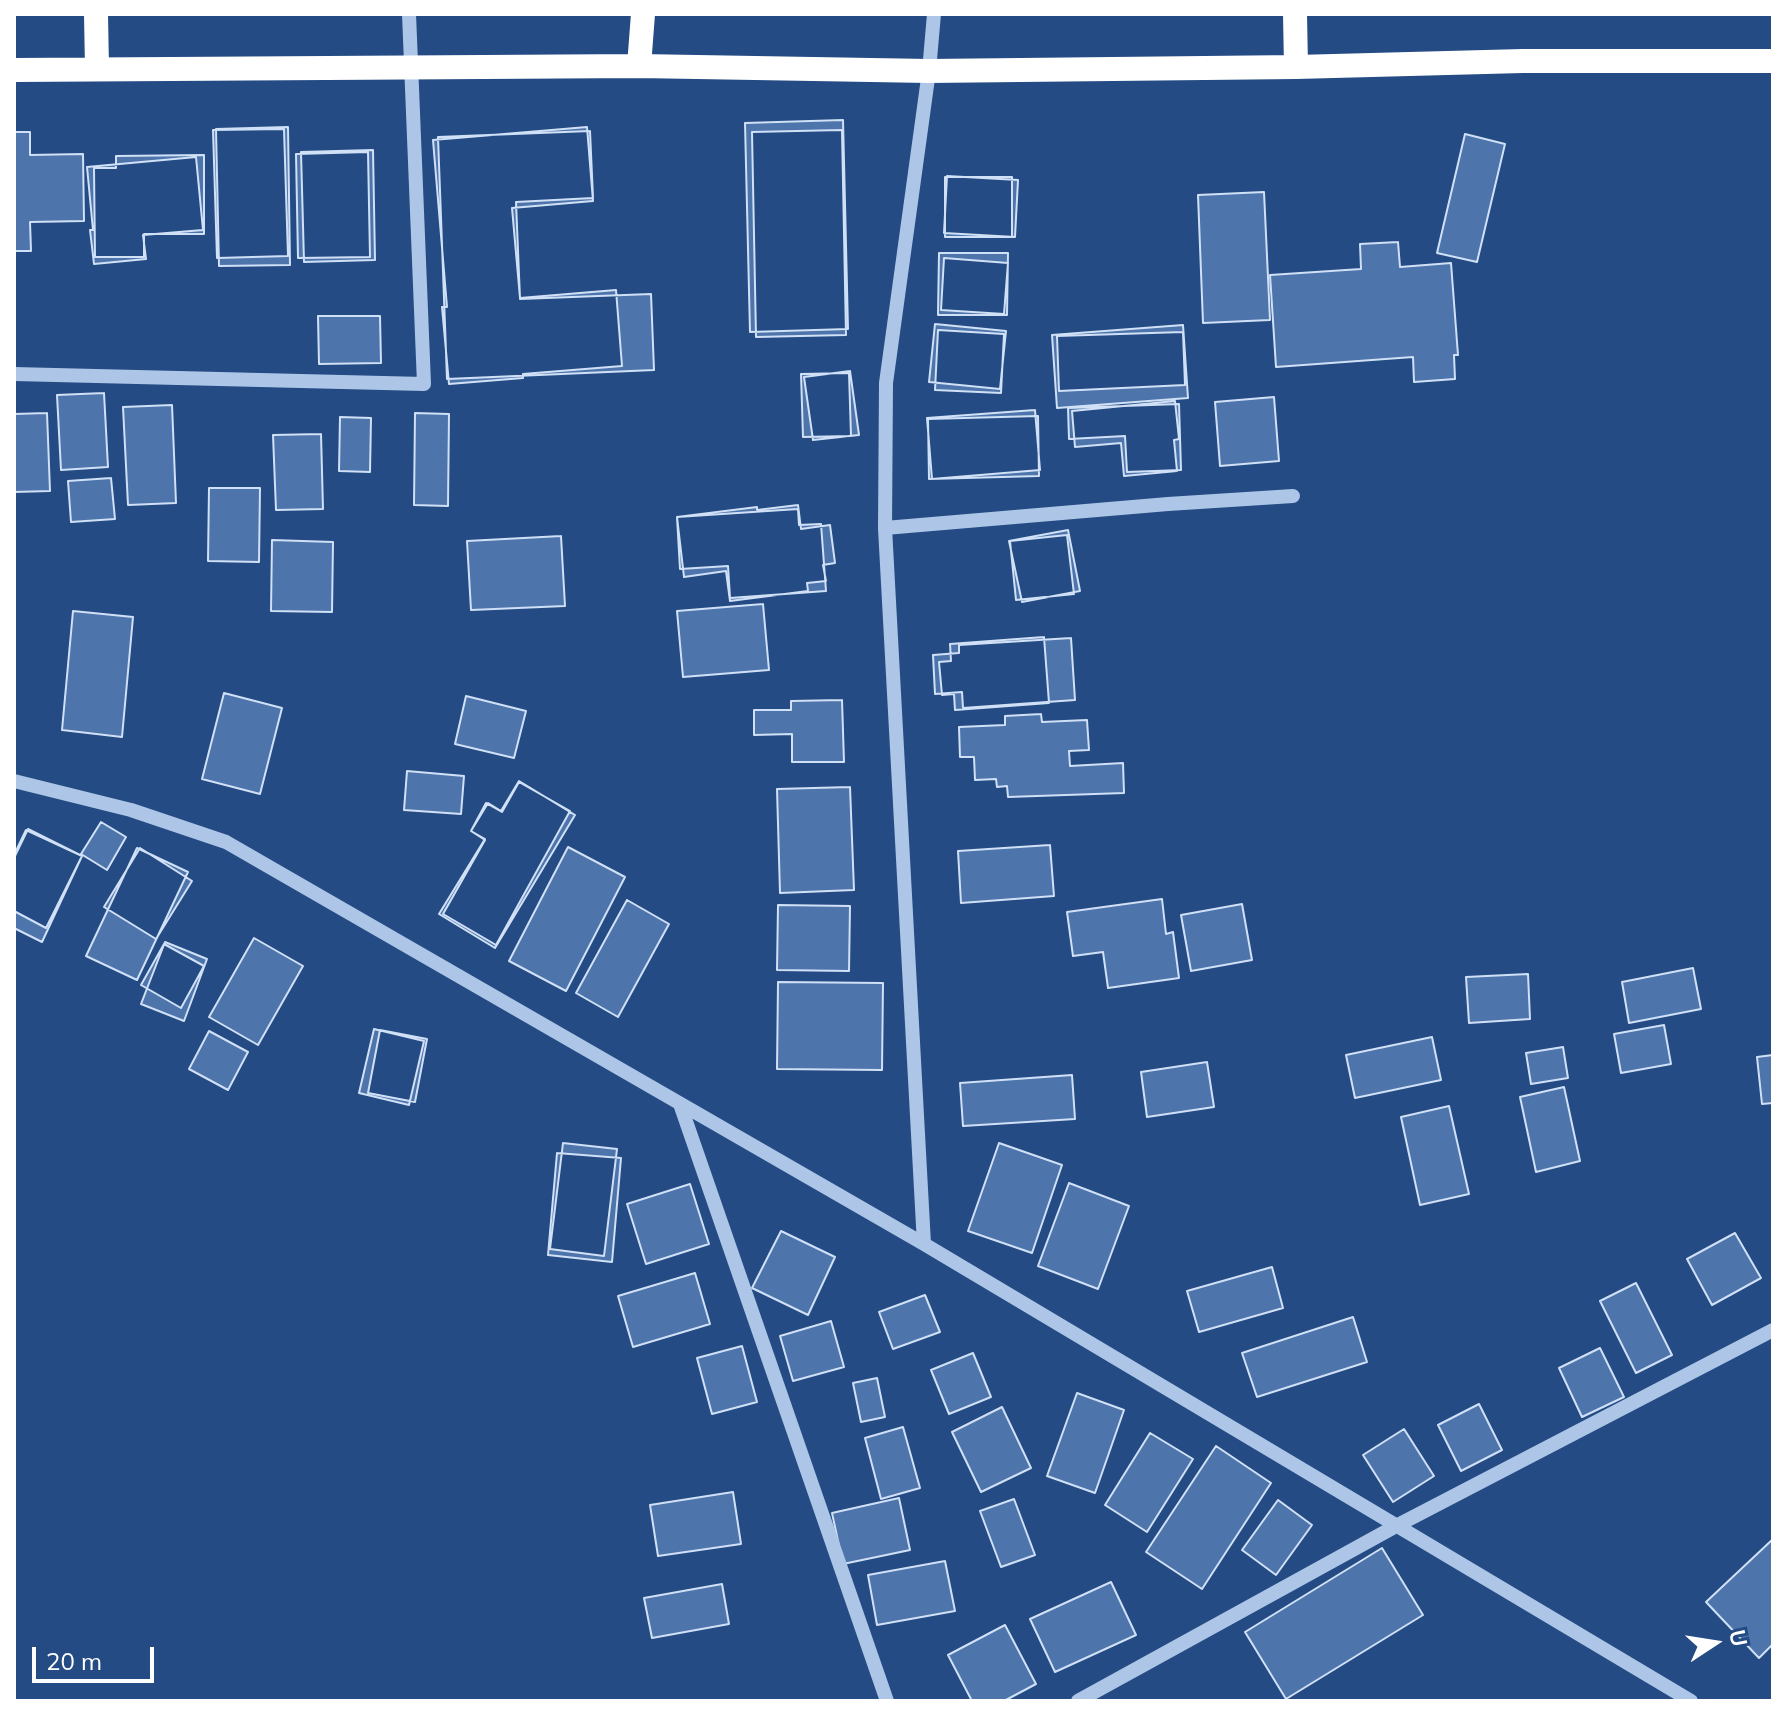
<!DOCTYPE html>
<style>
body{margin:0}
#map{position:relative;width:1787px;height:1715px;overflow:hidden;background:#244b83;font-family:Mulish,sans-serif}
canvas{display:block}
.frame{position:absolute;inset:0;border:16px solid #fff;pointer-events:none}
.north{position:absolute;left:1675px;top:1603px;width:80px;height:80px;-webkit-text-stroke:6px #244b83;paint-order:stroke;rotate:78deg;font-size:22px;font-weight:700;line-height:32px;text-align:center;color:#fff}
.north::after{content:'';display:block;margin:auto;width:28px;height:36px;background:#fff;clip-path:polygon(50% 0,100% 100%,50% 72%,0 100%)}
.scale{position:absolute;left:32px;top:1647px;width:122px;height:36px;box-sizing:border-box;border:4px solid #fff;border-top:0;padding-left:10px;font-size:24px;line-height:28px;white-space:nowrap;color:#fff;-webkit-text-stroke:6px #244b83;paint-order:stroke}
</style>
<div id="map">
<canvas width="1787" height="1715"></canvas>
<div class="frame"></div>
<div class="north">U</div>
<div class="scale">20 m</div>
</div>
<script>
const ctx = document.querySelector('canvas').getContext('2d');
ctx.lineJoin = 'round';
function paint(path, color) { ctx.fillStyle = color; ctx.fill(path, 'evenodd'); }
const poly = rows => new Path2D(rows.map(r => 'M' + r).join(''));
function trace(path, color, width, dash) { ctx.strokeStyle = color; ctx.lineWidth = width; ctx.lineCap = dash ? 'butt' : 'round'; ctx.setLineDash(dash || []); ctx.stroke(path); }
const building = poly([
 [843,120,848,329,750,332,745,123,843,120],
 [288,127,290,265,219,266,216,129,288,127],
 [587,127,593,201,512,208,520,298,616,290,622,366,523,374,523,378,449,384,442,307,447,307,433,140,587,127],
 [284,129,288,256,217,258,213,130,284,129],
 [842,130,846,335,756,337,752,132,842,130],
 [590,131,593,198,516,202,520,299,651,294,654,370,447,379,438,137,590,131],
 [14,132,30,132,30,155,83,154,84,221,30,222,31,251,14,251,14,132],
 [1465,134,1505,144,1477,262,1437,253,1465,134],
 [373,150,375,260,304,262,301,152,373,150],
 [368,152,370,257,298,258,296,154,368,152],
 [204,155,204,234,144,234,144,257,95,257,94,168,116,168,116,156,204,155],
 [196,157,203,230,143,235,146,259,94,264,90,230,93,230,87,167,196,157],
 [947,176,1018,180,1015,237,944,233,947,176],
 [945,177,1012,177,1012,237,945,237,945,177],
 [1264,192,1270,320,1203,323,1198,195,1264,192],
 [1398,242,1400,267,1451,263,1458,355,1454,355,1455,379,1414,382,1413,357,1276,367,1270,275,1361,269,1360,244,1398,242],
 [939,253,1008,253,1007,315,938,315,939,253],
 [944,258,1008,263,1004,314,941,310,944,258],
 [318,316,380,316,381,363,319,364,318,316],
 [935,324,1006,331,1000,389,929,382,935,324],
 [1183,325,1188,398,1057,408,1052,335,1183,325],
 [938,330,1004,334,1001,393,935,390,938,330],
 [1183,332,1185,385,1059,391,1057,336,1183,332],
 [850,371,859,435,813,440,804,377,850,371],
 [849,373,851,436,803,437,801,374,849,373],
 [104,393,108,467,61,470,57,395,104,393],
 [1274,397,1279,461,1220,466,1215,402,1274,397],
 [1175,401,1179,439,1174,440,1177,471,1124,476,1121,443,1075,447,1072,411,1175,401],
 [1179,404,1181,470,1127,472,1125,436,1069,439,1068,408,1179,404],
 [172,405,176,503,128,505,123,407,172,405],
 [1035,410,1040,470,932,479,927,418,1035,410],
 [47,413,50,491,14,492,14,414,47,413],
 [415,413,449,414,448,506,414,505,415,413],
 [1038,416,1039,476,929,479,928,419,1038,416],
 [340,417,371,418,370,472,339,471,340,417],
 [321,434,323,509,276,510,273,435,321,434],
 [111,478,115,519,71,522,68,481,111,478],
 [209,488,260,488,259,562,208,561,209,488],
 [798,505,801,529,830,525,835,563,823,565,826,581,807,583,808,591,730,601,726,571,684,577,677,517,757,507,757,510,798,505],
 [798,509,799,525,821,524,826,591,730,598,728,566,680,569,677,517,798,509],
 [1068,530,1080,591,1022,602,1009,541,1068,530],
 [1067,535,1074,594,1016,600,1010,541,1067,535],
 [561,536,565,606,471,610,467,541,561,536],
 [272,540,333,542,332,612,271,611,272,540],
 [763,604,769,670,683,677,677,611,763,604],
 [73,611,133,617,122,737,62,730,73,611],
 [1044,637,1049,703,955,710,954,694,942,695,939,662,951,661,950,644,1044,637],
 [1071,638,1075,700,963,708,962,692,935,694,933,655,959,653,959,645,1071,638],
 [224,693,282,708,260,794,202,779,224,693],
 [466,696,526,711,514,758,455,744,466,696],
 [842,700,844,762,792,762,792,734,754,735,754,710,791,710,791,701,842,700],
 [1041,714,1042,722,1087,720,1089,750,1069,751,1070,766,1123,763,1124,793,1008,797,1007,786,997,787,996,779,975,780,974,757,960,757,959,727,1005,725,1005,716,1041,714],
 [407,771,464,776,461,814,404,810,407,771],
 [519,781,575,815,495,948,439,914,485,839,471,831,488,803,501,811,519,781],
 [519,782,570,811,496,945,443,914,485,840,471,831,486,803,502,812,519,782],
 [850,787,854,890,780,893,777,789,850,787],
 [101,822,126,837,107,870,81,854,101,822],
 [28,829,82,856,46,928,14,911,14,858,28,829],
 [26,830,82,856,42,942,14,928,14,855,26,830],
 [1050,845,1054,896,961,903,958,851,1050,845],
 [568,847,625,877,566,991,509,961,568,847],
 [137,848,188,872,137,980,86,956,137,848],
 [140,848,192,881,156,939,104,907,140,848],
 [1162,899,1166,934,1173,932,1179,978,1108,988,1103,952,1073,956,1067,912,1162,899],
 [627,900,669,924,618,1017,576,993,627,900],
 [1242,904,1252,960,1191,971,1181,915,1242,904],
 [778,905,850,906,849,971,777,970,778,905],
 [254,938,303,966,258,1045,209,1017,254,938],
 [165,942,207,959,184,1021,141,1004,165,942],
 [164,944,204,966,181,1008,141,985,164,944],
 [1693,968,1701,1009,1629,1023,1622,982,1693,968],
 [1528,974,1530,1019,1469,1023,1466,977,1528,974],
 [778,982,883,983,882,1070,777,1069,778,982],
 [1664,1025,1671,1064,1621,1073,1614,1034,1664,1025],
 [374,1029,424,1041,409,1105,359,1093,374,1029],
 [380,1030,427,1039,415,1102,368,1093,380,1030],
 [209,1031,248,1052,228,1090,189,1069,209,1031],
 [1432,1037,1441,1080,1355,1098,1346,1055,1432,1037],
 [1563,1047,1568,1078,1531,1084,1526,1053,1563,1047],
 [1773,1055,1773,1103,1762,1104,1757,1057,1773,1055],
 [1207,1062,1214,1107,1147,1117,1141,1072,1207,1062],
 [1072,1075,1075,1119,963,1126,960,1083,1072,1075],
 [1564,1087,1580,1161,1536,1172,1520,1097,1564,1087],
 [1449,1106,1469,1194,1420,1205,1401,1117,1449,1106],
 [563,1143,617,1149,604,1256,550,1249,563,1143],
 [999,1143,1062,1165,1032,1253,968,1231,999,1143],
 [557,1153,621,1158,612,1262,548,1255,557,1153],
 [1069,1183,1129,1206,1098,1289,1038,1266,1069,1183],
 [690,1184,709,1244,646,1264,627,1204,690,1184],
 [781,1231,835,1257,808,1315,752,1288,781,1231],
 [1735,1233,1761,1278,1712,1305,1687,1259,1735,1233],
 [1272,1267,1283,1308,1199,1332,1187,1291,1272,1267],
 [695,1273,710,1324,633,1347,618,1296,695,1273],
 [1636,1283,1672,1355,1636,1373,1600,1301,1636,1283],
 [925,1295,940,1332,893,1349,879,1312,925,1295],
 [1353,1317,1367,1362,1257,1397,1242,1353,1353,1317],
 [831,1321,844,1367,793,1381,780,1336,831,1321],
 [742,1346,757,1402,712,1414,697,1358,742,1346],
 [1600,1348,1624,1397,1582,1417,1559,1368,1600,1348],
 [973,1353,991,1397,949,1414,931,1370,973,1353],
 [877,1378,885,1417,861,1422,853,1383,877,1378],
 [1077,1393,1124,1410,1095,1493,1047,1476,1077,1393],
 [1479,1404,1502,1450,1461,1471,1438,1425,1479,1404],
 [1002,1407,1031,1468,981,1492,952,1432,1002,1407],
 [903,1427,920,1488,881,1499,865,1438,903,1427],
 [1404,1429,1434,1476,1393,1502,1363,1455,1404,1429],
 [1150,1433,1193,1459,1147,1532,1105,1505,1150,1433],
 [1216,1446,1271,1483,1202,1589,1146,1552,1216,1446],
 [733,1492,741,1544,658,1556,650,1505,733,1492],
 [899,1498,910,1550,843,1564,832,1513,899,1498],
 [1014,1499,1035,1555,1001,1567,980,1511,1014,1499],
 [1278,1500,1312,1525,1276,1575,1242,1550,1278,1500],
 [1773,1539,1773,1644,1759,1658,1706,1602,1773,1539],
 [1382,1548,1423,1615,1286,1699,1245,1632,1382,1548],
 [945,1561,955,1611,877,1625,868,1575,945,1561],
 [1111,1582,1136,1635,1055,1672,1030,1619,1111,1582],
 [722,1584,729,1624,652,1638,644,1598,722,1584],
 [1005,1625,1036,1684,1004,1701,972,1701,948,1655,1005,1625]
]);
paint(building, '#4d74ab');
trace(building, '#d0e0f6', 2);
trace(poly([
 [14,374,424,384,409,14],
 [885,528,1168,504,1293,496],
 [14,781,131,810,226,842,924,1244,1691,1701],
 [680,1104,887,1701],
 [924,1244,885,528,886,383,929,71,934,14],
 [1078,1701,1396,1526,1773,1330]
]), '#adc6e7', 14);
trace(poly([
 [96,14,97,69],
 [1295,14,1296,67],
 [639,66,643,14],
 [14,70,639,66,929,71,1296,67,1523,61,1773,61]
]), '#fff', 24);
</script>
